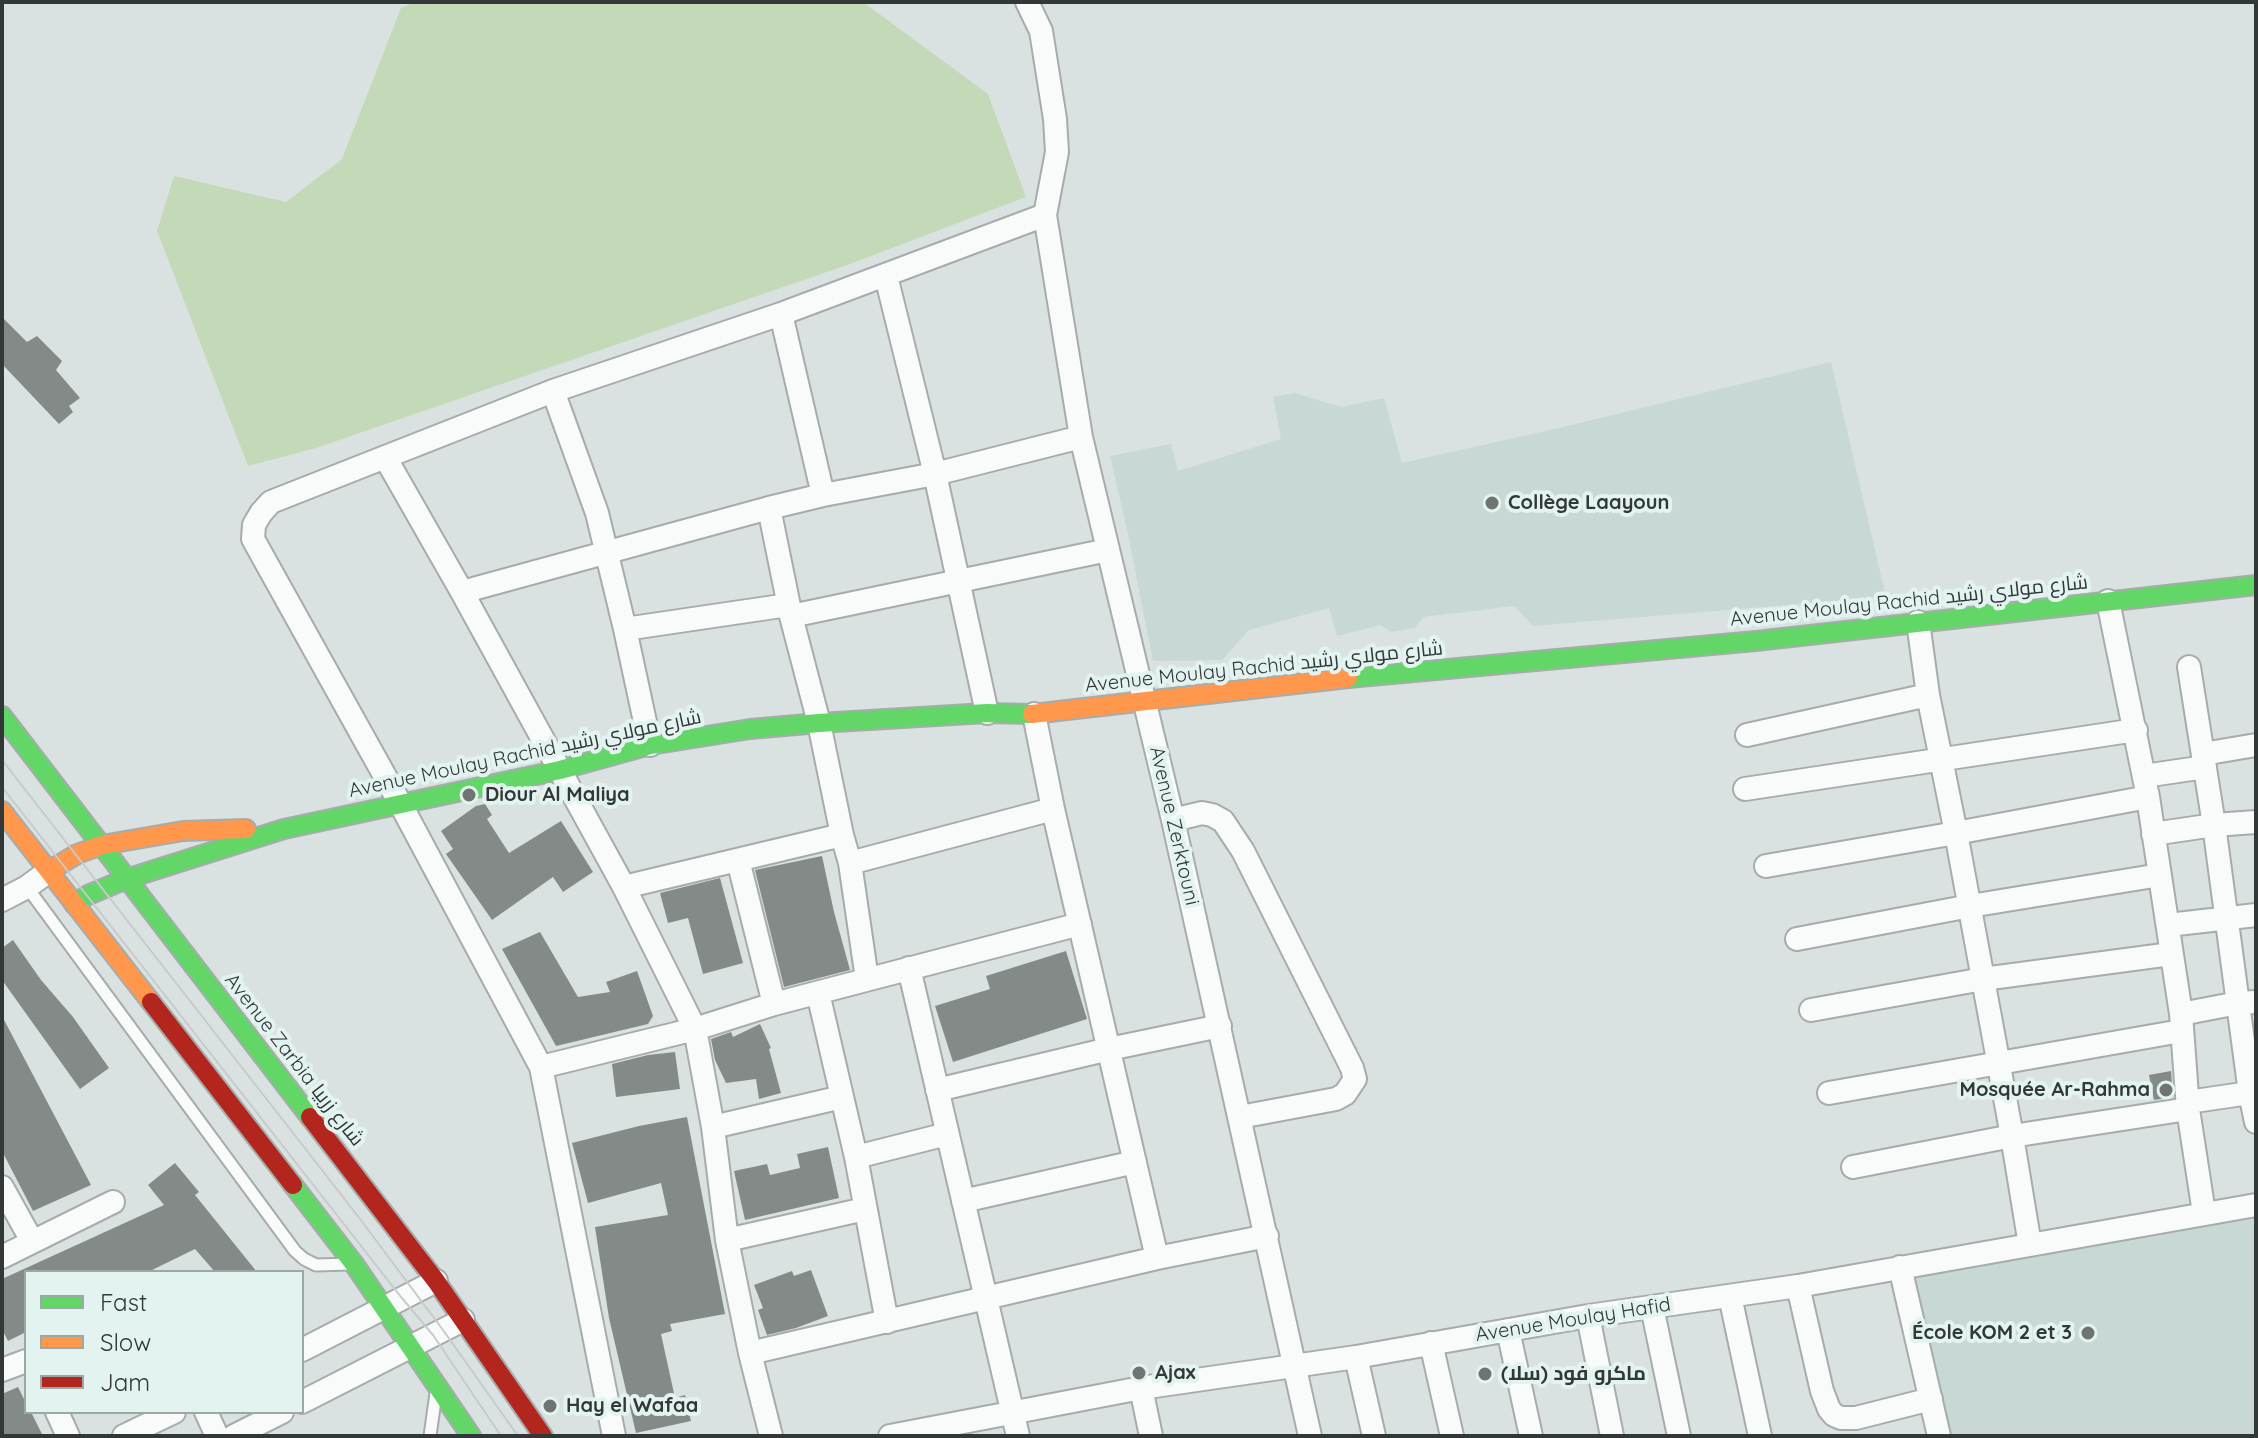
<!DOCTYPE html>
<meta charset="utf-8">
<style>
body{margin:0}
#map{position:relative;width:2258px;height:1438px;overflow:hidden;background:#dae2e1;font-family:Quicksand,sans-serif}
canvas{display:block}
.frame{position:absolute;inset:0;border:4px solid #323837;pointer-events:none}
.legend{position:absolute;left:24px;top:1270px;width:280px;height:144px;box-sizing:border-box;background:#e3f3f0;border:2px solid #9ca8a6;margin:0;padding:10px 14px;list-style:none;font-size:24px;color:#323837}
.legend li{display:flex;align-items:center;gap:16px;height:40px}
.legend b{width:40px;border:2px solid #9ca8a6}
</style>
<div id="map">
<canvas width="2258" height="1438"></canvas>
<div class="frame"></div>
<ul class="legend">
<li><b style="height:10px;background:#63d668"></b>Fast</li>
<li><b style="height:10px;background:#ff974d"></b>Slow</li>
<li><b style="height:10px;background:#b3261e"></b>Jam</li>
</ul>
</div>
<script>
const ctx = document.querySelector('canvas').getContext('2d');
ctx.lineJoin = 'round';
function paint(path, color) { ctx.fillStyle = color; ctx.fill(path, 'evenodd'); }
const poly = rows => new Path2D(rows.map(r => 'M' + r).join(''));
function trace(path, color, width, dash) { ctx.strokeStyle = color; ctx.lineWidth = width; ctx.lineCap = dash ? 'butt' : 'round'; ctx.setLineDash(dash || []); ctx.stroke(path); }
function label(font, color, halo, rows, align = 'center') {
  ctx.font = font + ' Quicksand,Cairo,sans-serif'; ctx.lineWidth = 8; ctx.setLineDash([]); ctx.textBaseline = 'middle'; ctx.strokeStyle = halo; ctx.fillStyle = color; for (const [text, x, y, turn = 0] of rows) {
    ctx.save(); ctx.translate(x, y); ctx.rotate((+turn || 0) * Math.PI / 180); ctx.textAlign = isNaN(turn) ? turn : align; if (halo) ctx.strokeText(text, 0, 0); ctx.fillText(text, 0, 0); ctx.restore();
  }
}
paint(poly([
 [1831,362,1886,597,1533,626,1514,606,1423,617,1415,628,1391,632,1380,625,1337,636,1329,608,1249,630,1222,660,1153,661,1128,534,1110,456,1171,444,1178,471,1281,439,1273,397,1295,393,1341,407,1384,398,1402,463,1559,428],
 [2256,1205,2256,1436,1945,1436,1906,1268]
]), '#c7d8d5');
paint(poly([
 [415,2,863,2,988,94,1026,197,850,264,316,448,248,466,157,231,174,176,286,202,342,159,401,8]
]), '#c4d9b7');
paint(poly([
 [2,317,27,342,37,336,62,361,56,370,80,398,69,406,73,412,59,424,2,364],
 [485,804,492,815,487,819,509,853,561,821,593,872,563,892,553,877,492,920,446,854,453,849,441,831,476,806],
 [822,856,834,912,850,970,784,987,755,870],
 [720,878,743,963,703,974,688,918,668,923,660,893],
 [540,932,578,997,610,992,606,982,637,971,653,1016,648,1024,556,1046,502,949],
 [13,940,41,980,73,1017,109,1068,80,1089,2,980,2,948],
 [1066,951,1087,1019,953,1062,935,1006,990,989,986,976],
 [2,1016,91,1185,33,1211,2,1151],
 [760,1024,771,1048,769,1049,781,1093,759,1099,756,1079,726,1083,715,1060,711,1039,731,1032,733,1037],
 [675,1052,680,1089,616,1097,612,1064,648,1055],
 [2171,1071,2173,1097,2154,1100,2149,1075],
 [687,1117,725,1314,670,1324,672,1331,661,1334,675,1398,685,1395,691,1421,636,1433,609,1318,595,1227,668,1215,661,1183,588,1203,572,1143,639,1126],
 [828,1147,839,1198,745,1220,734,1171,767,1164,770,1175,800,1168,797,1154],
 [175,1163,199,1192,195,1195,257,1272,215,1272,195,1249,148,1272,26,1272,26,1332,8,1341,2,1329,2,1279,164,1205,148,1185],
 [811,1270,828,1316,796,1328,767,1335,758,1310,763,1308,754,1285,792,1271,794,1276],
 [18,1387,26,1403,26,1412,31,1412,43,1436,2,1436,2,1394]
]), '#848a88');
const lane = poly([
 [27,887,295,1251,304,1259,316,1265,350,1264],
 [430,1436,436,1393]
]);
const street = poly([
 [1027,2,1041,31,1055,119,1057,152,1045,215,1081,437,1173,820,1310,1436],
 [886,276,935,474,987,713],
 [781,314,823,495],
 [553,391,597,513,625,629,650,745],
 [385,457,462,592,624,887,695,1029,713,1127,727,1240,750,1353,771,1436],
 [769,508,791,616,819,723,842,835,850,863,867,979],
 [462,592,769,508,823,495,935,474,1081,437],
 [2108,601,2148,797,2181,1014,2188,1109,2204,1213],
 [791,616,1108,550],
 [1918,622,1928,695,1956,833,2012,1136,2030,1245],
 [625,629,788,605],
 [2189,667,2214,825,2250,1093,2256,1122],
 [1034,714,1053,809,1157,1258],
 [1747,735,1928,695],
 [2203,754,2256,745],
 [2144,776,2205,767],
 [1745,789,2136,730],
 [1173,820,1202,813,1212,815,1223,821,1243,851,1352,1068,1355,1079,1345,1094,1336,1099,1240,1117],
 [2153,834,2214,825,2256,822],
 [738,860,774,1004],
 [850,863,1053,809],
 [1766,866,1956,833,2148,797],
 [624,887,842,835],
 [2,900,27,887,49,871],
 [2168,925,2256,915],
 [1797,939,1970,906,2160,875],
 [909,968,1018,1436],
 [818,993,856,1157,887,1322],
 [1811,1010,1983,979,2171,954],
 [2181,1014,2238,1003,2256,1002],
 [541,1067,695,1029,774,1004,1080,924],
 [937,1090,1109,1049,1220,1026],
 [1829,1093,2181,1031],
 [2188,1102,2256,1092],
 [713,1127,842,1097],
 [856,1157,947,1134],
 [1853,1167,2012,1136,2188,1109],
 [2,1187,32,1241],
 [963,1201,1135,1162],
 [727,1240,865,1209],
 [2,1257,113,1202],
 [1900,1267,1939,1436],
 [1798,1286,1822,1391,1829,1409,1834,1415,1841,1418,1856,1418,1931,1399],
 [1730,1296,1760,1436],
 [1652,1307,1679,1436],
 [1588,1316,1612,1436],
 [1508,1330,1531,1436],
 [1431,1343,1452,1436],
 [302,1350,436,1281],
 [750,1353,1157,1258,1267,1236],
 [1356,1357,1374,1436],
 [2,1370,26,1361],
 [1141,1388,1151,1436],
 [302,1402,463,1320],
 [57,1412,68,1436],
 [206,1412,217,1436],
 [124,1436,174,1412],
 [234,1436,282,1412],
 [614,1436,541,1067,401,805,253,539,254,525,261,513,271,502,553,391,781,314,1045,215],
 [890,1436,1141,1388,1356,1357,1588,1316,1798,1286,2256,1205]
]);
const fast = poly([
 [1348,678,1756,641,2256,585],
 [2,716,310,1117],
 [74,904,88,895,126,879,284,829,560,770,650,745,750,729,819,723,987,713,1032,714],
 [293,1185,354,1264,471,1436]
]);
const slow = poly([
 [1032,714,1348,678],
 [2,811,151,1002],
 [49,871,77,854,102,845,183,831,246,829]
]);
const jam = poly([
 [151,1002,293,1185],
 [310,1117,436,1281,543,1436]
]);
trace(lane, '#a6acab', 15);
trace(street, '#a6acab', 26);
trace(fast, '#a6acab', 22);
trace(slow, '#a6acab', 22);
trace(jam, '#a6acab', 22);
trace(lane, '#f9fbfa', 11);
trace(street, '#f9fbfa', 22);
trace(fast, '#63d668', 18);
trace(slow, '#ff974d', 18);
trace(jam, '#b3261e', 18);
trace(poly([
 [2,760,357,1215,443,1330,518,1436],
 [2,787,401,1297,433,1335,501,1436]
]), '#c8caca', 2);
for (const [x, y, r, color] of [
 [1492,503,8,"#6d7472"],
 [469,795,8,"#6d7472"],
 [2166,1090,8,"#6d7472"],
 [2088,1333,8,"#6d7472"],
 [1139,1373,8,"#6d7472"],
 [1485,1374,8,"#6d7472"],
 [550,1406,8,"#6d7472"]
]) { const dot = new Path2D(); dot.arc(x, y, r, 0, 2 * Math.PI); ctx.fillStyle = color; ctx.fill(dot); trace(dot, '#e3f3f0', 3); }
label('bold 20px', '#323837', '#e3f3f0', [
 ["Collège Laayoun",1508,503],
 ["Diour Al Maliya",485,795],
 ["Mosquée Ar-Rahma",2150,1090,"right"],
 ["École KOM 2 et 3",2072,1333,"right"],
 ["Ajax",1155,1373],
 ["ماكرو فود (سلا)",1501,1374],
 ["Hay el Wafaa",566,1406]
], 'left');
label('20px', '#323837', '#e3f3f0', [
 ["Avenue Moulay Rachid شارع مولاي رشيد",1909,601,-6],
 ["Avenue Moulay Rachid شارع مولاي رشيد",1264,667,-6],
 ["Avenue Moulay Rachid شارع مولاي رشيد",525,754,-12],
 ["Avenue Zerktouni",1174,826,77],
 ["Avenue Zarbia شارع زربيا",294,1060,52],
 ["Avenue Moulay Hafid",1573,1320,-9]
]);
</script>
